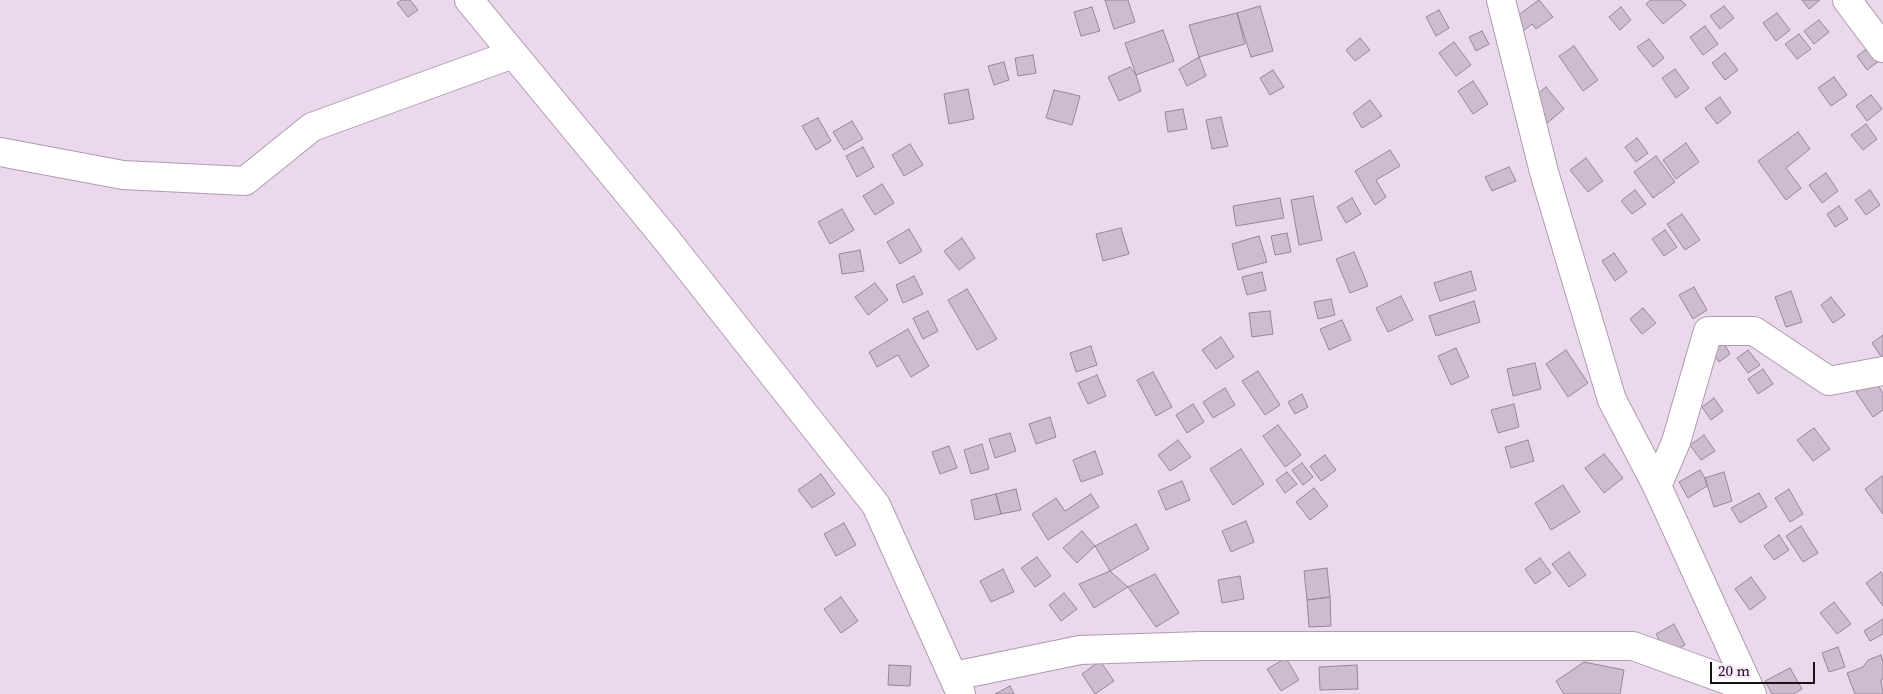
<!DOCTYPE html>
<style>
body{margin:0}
#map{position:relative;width:1883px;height:694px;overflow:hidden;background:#ecd8ec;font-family:"Source Serif 4",serif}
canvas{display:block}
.scale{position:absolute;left:1710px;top:662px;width:105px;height:22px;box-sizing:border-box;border:2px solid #181118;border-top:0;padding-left:6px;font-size:15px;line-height:18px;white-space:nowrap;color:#181118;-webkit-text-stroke:4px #f9e5f9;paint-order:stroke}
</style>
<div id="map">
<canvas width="1883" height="694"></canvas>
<div class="scale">20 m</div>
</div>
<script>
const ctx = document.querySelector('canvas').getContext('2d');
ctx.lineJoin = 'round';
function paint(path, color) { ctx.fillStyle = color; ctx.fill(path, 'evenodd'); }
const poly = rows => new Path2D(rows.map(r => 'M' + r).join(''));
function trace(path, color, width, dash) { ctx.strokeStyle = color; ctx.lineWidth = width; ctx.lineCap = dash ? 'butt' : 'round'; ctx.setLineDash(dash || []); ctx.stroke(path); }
const building = poly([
 [401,0,410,0,418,10,408,17,397,3,401,0],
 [1105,0,1128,0,1135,22,1114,29,1105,0],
 [1539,0,1553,17,1536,29,1532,24,1522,32,1513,19,1539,0],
 [1651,0,1681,0,1686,5,1663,24,1646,4,1651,0],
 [1802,0,1820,0,1809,9,1802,0],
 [1260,6,1273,51,1251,57,1237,13,1260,6],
 [1724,6,1734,18,1720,29,1710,16,1724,6],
 [1092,7,1100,31,1081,36,1074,12,1092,7],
 [1621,7,1631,20,1620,30,1609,17,1621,7],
 [1439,10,1449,28,1436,36,1426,17,1439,10],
 [1237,13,1245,44,1199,57,1189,25,1237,13],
 [1777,13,1790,30,1776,41,1763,23,1777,13],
 [1819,20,1829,32,1814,44,1804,31,1819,20],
 [1705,26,1718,44,1703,55,1690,37,1705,26],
 [1163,30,1174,61,1136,75,1125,43,1163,30],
 [1482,31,1489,44,1476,51,1469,37,1482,31],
 [1799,34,1811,49,1797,59,1785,44,1799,34],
 [1360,38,1370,50,1355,61,1346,50,1360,38],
 [1649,39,1664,58,1653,67,1637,47,1649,39],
 [1454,42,1471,65,1456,76,1439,53,1454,42],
 [1875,43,1883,58,1867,70,1857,56,1875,43],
 [1574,46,1598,80,1583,91,1559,56,1574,46],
 [1725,53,1738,70,1725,80,1712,63,1725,53],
 [1033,55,1036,73,1018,76,1015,58,1033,55],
 [1199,57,1206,76,1187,86,1179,69,1199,57],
 [1004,62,1009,80,994,85,988,66,1004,62],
 [1130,67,1136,75,1141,91,1119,101,1108,77,1130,67],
 [1675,69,1689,88,1676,98,1662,78,1675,69],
 [1273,70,1284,87,1270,95,1260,78,1273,70],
 [1834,77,1847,95,1831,106,1818,88,1834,77],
 [1473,81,1488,104,1473,114,1458,91,1473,81],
 [1546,87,1564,109,1546,124,1528,102,1546,87],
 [968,89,974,119,949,124,944,94,968,89],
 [1054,90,1080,96,1072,125,1046,118,1054,90],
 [1871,95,1882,109,1867,121,1856,106,1871,95],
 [1720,97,1731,113,1717,124,1705,108,1720,97],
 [1370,100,1382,116,1362,128,1353,113,1370,100],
 [1183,109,1187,129,1168,132,1165,112,1183,109],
 [1221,117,1228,146,1212,149,1206,120,1221,117],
 [818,118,831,141,816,150,802,126,818,118],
 [852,121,863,139,844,150,833,132,852,121],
 [1866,124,1877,139,1863,150,1851,135,1866,124],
 [1798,132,1810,149,1786,168,1801,188,1786,200,1758,161,1798,132],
 [1637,138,1648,153,1636,162,1625,147,1637,138],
 [1686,143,1699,162,1676,179,1663,160,1686,143],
 [910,144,923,165,904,176,892,155,910,144],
 [863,147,874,167,857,177,846,156,863,147],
 [1390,150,1400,166,1376,180,1386,197,1375,205,1355,171,1390,150],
 [1656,156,1675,182,1653,198,1634,172,1656,156],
 [1586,158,1603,181,1588,192,1570,170,1586,158],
 [1509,167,1516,181,1492,191,1485,177,1509,167],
 [1826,173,1838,191,1822,203,1809,185,1826,173],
 [882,184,894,203,875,215,863,196,882,184],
 [1635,190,1646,204,1632,214,1621,201,1635,190],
 [1870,190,1880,205,1866,215,1855,200,1870,190],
 [1313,196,1322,240,1299,245,1291,200,1313,196],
 [1280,198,1284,218,1236,226,1233,206,1280,198],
 [1352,198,1361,214,1346,223,1337,207,1352,198],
 [1839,206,1848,219,1835,227,1827,214,1839,206],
 [842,209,854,230,830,244,818,222,842,209],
 [1682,214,1700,240,1685,250,1667,224,1682,214],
 [1121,228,1129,254,1103,261,1096,234,1121,228],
 [909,229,922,251,900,264,887,242,909,229],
 [1665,230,1677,247,1664,256,1652,239,1665,230],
 [1287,233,1291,252,1275,255,1271,236,1287,233],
 [1259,236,1267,262,1238,270,1232,244,1259,236],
 [962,238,975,258,959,270,944,251,962,238],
 [860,250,864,271,842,274,839,254,860,250],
 [1354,252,1368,286,1350,293,1336,259,1354,252],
 [1614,253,1627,272,1615,281,1602,261,1614,253],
 [1471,271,1476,290,1440,301,1434,283,1471,271],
 [1262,272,1266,290,1247,295,1242,277,1262,272],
 [914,276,923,294,903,303,896,285,914,276],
 [875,283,888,300,868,315,855,297,875,283],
 [1694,287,1707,310,1693,319,1679,295,1694,287],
 [967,289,997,339,977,350,948,300,967,289],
 [1791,291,1802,322,1786,327,1775,297,1791,291],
 [1401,296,1413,320,1388,332,1376,308,1401,296],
 [1831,297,1845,315,1833,323,1821,305,1831,297],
 [1331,299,1335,315,1318,319,1314,302,1331,299],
 [1474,301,1480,322,1436,336,1429,316,1474,301],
 [1643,308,1656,323,1642,334,1630,319,1643,308],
 [928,311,938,331,923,339,913,318,928,311],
 [1270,311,1273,334,1252,337,1249,313,1270,311],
 [1342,320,1351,340,1329,350,1320,329,1342,320],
 [908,329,929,366,911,377,898,355,877,367,869,352,908,329],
 [1883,335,1883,357,1882,358,1872,343,1883,335],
 [1221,337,1234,357,1216,369,1202,350,1221,337],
 [1722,340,1730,354,1719,362,1709,348,1722,340],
 [1091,346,1097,365,1076,372,1070,353,1091,346],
 [1456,348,1469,377,1451,385,1438,356,1456,348],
 [1566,350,1588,383,1568,397,1546,364,1566,350],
 [1748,350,1760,365,1748,373,1737,358,1748,350],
 [1535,363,1541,389,1513,396,1507,369,1535,363],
 [1763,369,1773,384,1758,394,1748,379,1763,369],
 [1258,371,1280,405,1265,415,1242,381,1258,371],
 [1153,372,1172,407,1156,416,1137,380,1153,372],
 [1097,375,1106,396,1088,404,1078,383,1097,375],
 [1874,380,1883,393,1883,410,1873,417,1856,392,1874,380],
 [1225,388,1235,405,1213,418,1203,402,1225,388],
 [1302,394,1308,407,1295,414,1288,402,1302,394],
 [1714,398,1723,411,1711,420,1702,407,1714,398],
 [1193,404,1204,422,1187,433,1176,415,1193,404],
 [1514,404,1519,427,1498,433,1491,410,1514,404],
 [1050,417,1056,437,1036,444,1029,424,1050,417],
 [1278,425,1301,455,1285,467,1263,436,1278,425],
 [1814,428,1830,449,1813,461,1797,440,1814,428],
 [1010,433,1016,451,995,458,989,439,1010,433],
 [1704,435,1715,451,1701,460,1690,445,1704,435],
 [1178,440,1191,457,1170,471,1158,455,1178,440],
 [1528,440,1534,461,1511,468,1505,447,1528,440],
 [982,444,989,469,971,474,964,450,982,444],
 [949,446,957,468,940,474,932,452,949,446],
 [1241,449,1264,484,1233,505,1210,469,1241,449],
 [1095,451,1103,474,1081,482,1073,460,1095,451],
 [1604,454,1623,478,1604,493,1585,468,1604,454],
 [1325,455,1336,470,1321,481,1310,466,1325,455],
 [1302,463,1313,477,1303,485,1292,470,1302,463],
 [1700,470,1705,478,1707,486,1688,498,1679,482,1700,470],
 [1287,472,1297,484,1285,493,1276,480,1287,472],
 [1724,472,1732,501,1714,507,1705,478,1724,472],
 [821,474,835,494,812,508,798,490,821,474],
 [1882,476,1883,478,1883,514,1865,489,1882,476],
 [1182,481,1190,500,1166,510,1158,491,1182,481],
 [1563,485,1580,512,1551,530,1535,503,1563,485],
 [1314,488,1328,506,1310,520,1296,502,1314,488],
 [1016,489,1021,510,1001,514,996,494,1016,489],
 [1789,489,1803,514,1790,522,1775,498,1789,489],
 [1759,493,1767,507,1740,523,1731,508,1759,493],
 [996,494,1001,514,975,520,971,500,996,494],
 [1091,494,1099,507,1048,540,1032,514,1056,498,1065,511,1091,494],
 [1246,521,1254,542,1231,552,1222,531,1246,521],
 [844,523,856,545,836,556,824,534,844,523],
 [1136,524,1149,549,1110,571,1095,546,1136,524],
 [1801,526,1818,553,1803,562,1786,536,1801,526],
 [1082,531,1095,546,1077,563,1063,548,1082,531],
 [1779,535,1789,550,1774,560,1764,546,1779,535],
 [1569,552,1586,575,1569,587,1552,564,1569,552],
 [1037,557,1051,576,1035,587,1021,568,1037,557],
 [1540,558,1551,573,1535,584,1525,569,1540,558],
 [1327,568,1330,597,1307,600,1304,571,1327,568],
 [1003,569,1014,592,991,602,980,581,1003,569],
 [1110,571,1128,587,1094,608,1079,584,1110,571],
 [1881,572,1883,575,1883,606,1866,583,1881,572],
 [1155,574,1179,613,1156,627,1128,587,1155,574],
 [1240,576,1244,599,1222,603,1218,580,1240,576],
 [1751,577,1766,598,1750,610,1735,589,1751,577],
 [1064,593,1077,609,1061,621,1049,605,1064,593],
 [841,597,858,621,841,633,824,609,841,597],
 [1330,597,1331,626,1309,627,1307,600,1330,597],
 [1834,602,1851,624,1837,634,1820,613,1834,602],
 [1883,619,1883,634,1870,641,1864,631,1883,619],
 [1674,624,1685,645,1667,654,1656,634,1674,624],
 [1838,647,1845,667,1829,672,1822,653,1838,647],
 [1881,655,1883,662,1883,679,1881,680,1883,694,1855,694,1847,673,1863,667,1868,660,1881,655],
 [1286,658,1299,680,1281,691,1267,669,1286,658],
 [1100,661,1114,681,1095,694,1082,674,1100,661],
 [1584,662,1624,670,1620,694,1564,694,1556,681,1584,662],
 [889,665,911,666,910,686,888,685,889,665],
 [1357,665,1358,689,1320,690,1319,667,1357,665],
 [1790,668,1802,689,1793,694,1772,694,1765,681,1790,668],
 [1010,686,1014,694,995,694,1010,686]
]);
paint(building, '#cfbbce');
trace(building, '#988698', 1);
const street = poly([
 [469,0,666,239,876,505,961,694],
 [1501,0,1544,172,1612,400,1657,486,1752,694],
 [1847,0,1883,48],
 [0,152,123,175,245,181,312,127,513,54],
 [1657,486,1676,442,1708,331,1754,331,1829,381,1883,371],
 [954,676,1080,650,1202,646,1633,646,1749,688]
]);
trace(street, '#ae9bae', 30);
trace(street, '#fff', 28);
</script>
